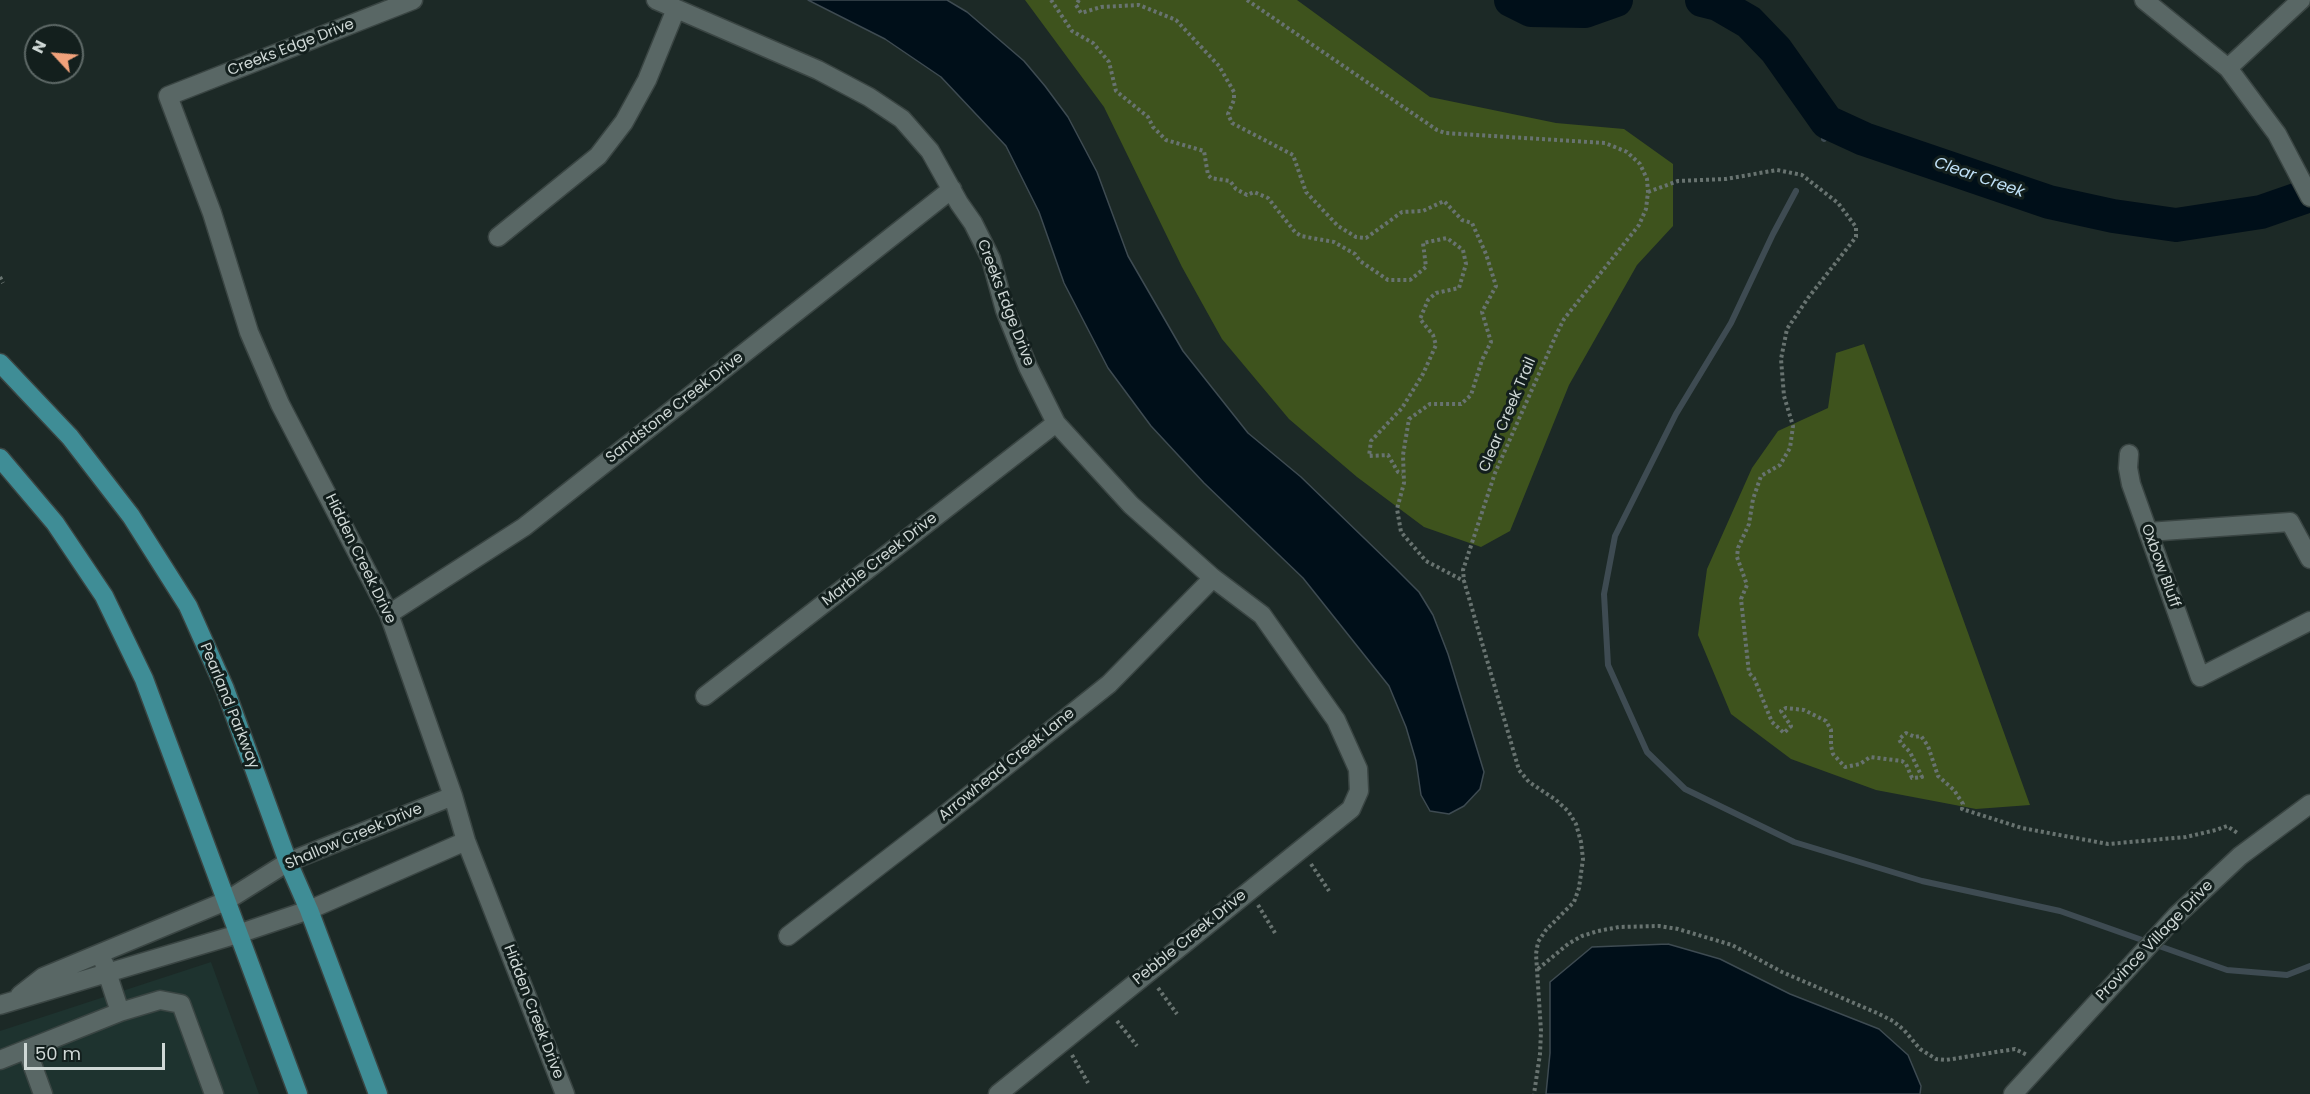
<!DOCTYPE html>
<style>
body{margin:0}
#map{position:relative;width:2310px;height:1094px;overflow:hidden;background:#1c2926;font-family:Poppins,sans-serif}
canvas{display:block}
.north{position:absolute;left:24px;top:24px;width:60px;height:60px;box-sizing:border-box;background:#131f1d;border:2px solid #5e6967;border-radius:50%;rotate:296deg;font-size:16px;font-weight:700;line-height:24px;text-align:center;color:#cfd8d6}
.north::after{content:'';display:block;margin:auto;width:21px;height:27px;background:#f1a27b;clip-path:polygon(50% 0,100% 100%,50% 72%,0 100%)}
.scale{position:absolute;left:24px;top:1043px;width:141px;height:27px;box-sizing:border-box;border:3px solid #cfd8d6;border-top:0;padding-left:8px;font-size:18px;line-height:21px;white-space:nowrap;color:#cfd8d6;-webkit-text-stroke:4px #131f1d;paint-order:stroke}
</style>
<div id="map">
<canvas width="2310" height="1094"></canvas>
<div class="north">N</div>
<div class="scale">50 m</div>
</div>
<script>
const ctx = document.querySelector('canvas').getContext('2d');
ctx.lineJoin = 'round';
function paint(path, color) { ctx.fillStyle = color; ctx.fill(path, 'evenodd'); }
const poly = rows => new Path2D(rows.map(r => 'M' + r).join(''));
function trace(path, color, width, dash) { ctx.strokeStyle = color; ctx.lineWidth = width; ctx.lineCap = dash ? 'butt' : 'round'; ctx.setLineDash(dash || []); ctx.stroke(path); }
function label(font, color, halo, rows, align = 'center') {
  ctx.font = font + ' Poppins,sans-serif'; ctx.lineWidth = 6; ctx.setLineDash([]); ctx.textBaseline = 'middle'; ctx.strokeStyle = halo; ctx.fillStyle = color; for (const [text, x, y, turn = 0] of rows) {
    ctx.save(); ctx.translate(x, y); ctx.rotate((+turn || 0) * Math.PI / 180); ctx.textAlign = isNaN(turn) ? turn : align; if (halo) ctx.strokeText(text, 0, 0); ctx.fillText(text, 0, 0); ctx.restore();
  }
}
paint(poly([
 [211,962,259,1094,0,1094,0,1031]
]), '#1e332f');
paint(poly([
 [1025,0,1297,0,1430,97,1556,123,1624,129,1673,164,1673,226,1637,265,1569,385,1510,531,1481,547,1424,527,1357,477,1289,419,1222,339,1182,267,1104,107],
 [1864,344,2030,805,1976,809,1876,790,1791,759,1731,714,1698,635,1707,569,1752,468,1778,431,1828,408,1836,353]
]), '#3e531d');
const water = poly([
 [808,0,947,0,967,12,1024,61,1045,86,1068,117,1097,172,1128,256,1183,351,1248,433,1301,477,1395,568,1419,592,1433,615,1448,654,1484,772,1480,789,1464,806,1449,814,1430,811,1421,795,1416,761,1406,727,1389,686,1303,578,1204,483,1151,426,1108,368,1064,283,1039,212,1006,146,941,77,885,39,808,0],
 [1668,944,1720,959,1790,994,1879,1029,1908,1055,1921,1086,1920,1094,1546,1094,1550,1053,1550,982,1592,947,1668,944]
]);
paint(water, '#000f19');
trace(water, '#3e4b52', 1.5);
trace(poly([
 [1824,139,1827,130,1827,122],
 [1796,191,1773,234,1731,323,1676,414,1615,536,1604,594,1608,665,1647,752,1685,789,1794,842,1922,881,2060,911,2227,970,2287,975,2310,966]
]), '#3e4b52', 6);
trace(poly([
 [1511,0,1531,10,1585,11,1616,0],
 [1702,0,1718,4,1749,22,1776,50,1827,122,1864,139,2049,202,2113,216,2176,225,2261,212,2310,195]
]), '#000f19', 34);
const minor = poly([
 [413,0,168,96,212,213,249,332,280,404,389,614,453,796,466,841,565,1094],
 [656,0,818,70,869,97,902,119,930,151,959,203,973,223,991,259,1005,310,1028,367,1056,423,1131,505,1213,578,1262,615,1336,720,1358,769,1359,791,1351,809,998,1094],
 [2144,0,2228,68,2277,134,2310,197],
 [2228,68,2301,0],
 [498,237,598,156,624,122,647,80,676,9],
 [2129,454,2128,468,2131,484,2200,677,2310,621],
 [2148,532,2290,522,2310,559],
 [389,614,524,527,952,189],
 [705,696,1056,423],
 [788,936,941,818,1109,684,1213,578],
 [104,963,120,1012,160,1000,181,1004,214,1094],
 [20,995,43,977,226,901,288,862,453,796],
 [0,1005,238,934,309,910,466,841],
 [27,1050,43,1094],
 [0,1060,120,1012],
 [2013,1094,2176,916,2240,856,2310,804]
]);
const major = poly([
 [0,363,70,437,131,516,188,606,225,689,288,862,309,910,378,1094],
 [0,458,55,523,104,596,144,679,298,1094]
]);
trace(minor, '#3a4543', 21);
trace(major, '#3a4543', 21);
trace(poly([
 [1051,0,1072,31,1093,43,1109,62,1116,91,1148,117,1153,127,1166,140,1204,151,1208,175,1211,178,1230,181,1236,189,1247,195,1254,192,1268,198,1295,232,1301,236,1334,242,1355,254,1360,261,1388,280,1410,280,1426,267,1423,243,1447,238,1463,250,1466,264,1459,288,1436,293,1428,300,1420,319,1433,335,1436,345,1423,374,1402,408,1371,441,1369,456,1388,455,1398,472,1402,474],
 [1079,0,1076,5,1081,13,1101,7,1139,5,1176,20,1219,66,1234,92,1234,100,1228,114,1232,123,1293,155,1306,192,1338,226,1356,237,1366,238,1402,212,1423,211,1444,201,1462,220,1472,223,1486,254,1496,286,1482,312,1491,342,1482,360,1471,395,1461,404,1430,404,1409,419,1403,455,1404,483,1397,509,1401,532,1426,561,1464,581],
 [1247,0,1437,130,1445,133,1605,143,1627,152,1640,164,1647,179,1648,192,1646,209,1639,225,1564,319,1557,333,1495,473,1463,570,1464,581,1519,770,1529,782,1556,800,1568,811,1576,824,1581,842,1583,859,1579,888,1574,902,1546,930,1538,942,1536,954,1541,1031,1540,1054,1534,1094],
 [1648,192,1678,181,1726,179,1777,170,1802,175,1838,203,1856,227,1856,237,1808,298,1787,329,1781,359,1784,396,1793,426,1790,448,1780,465,1761,476,1753,499,1749,524,1738,548,1737,557,1747,585,1741,599,1749,673,1754,678,1772,722,1784,733,1791,726,1781,711,1786,708,1804,710,1826,721,1831,730,1831,746,1833,754,1845,767,1860,764,1870,757,1902,761,1906,764,1912,778,1922,777,1910,752,1901,743,1899,739,1906,733,1915,737,1921,736,1928,746,1938,776,1954,790,1963,804,1962,809,2022,828,2108,844,2186,837,2216,830,2227,826,2239,834],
 [0,277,3,283],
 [1311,864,1329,891],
 [1258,905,1275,933],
 [1538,969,1568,944,1582,936,1598,931,1619,927,1659,926,1678,929,1732,945,1782,972,1877,1013,1893,1021,1904,1030,1920,1049,1936,1059,1946,1060,2015,1049,2027,1055],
 [1158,988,1177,1014],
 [1117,1021,1137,1046],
 [1072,1055,1088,1083]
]), '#687370', 4, [3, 3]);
trace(minor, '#596765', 18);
trace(major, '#3f8d96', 18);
label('15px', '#cfd8d6', '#131f1d', [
 ["Creeks Edge Drive",291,48,-21],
 ["Creeks Edge Drive",1005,303,69],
 ["Sandstone Creek Drive",675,408,-38],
 ["Clear Creek Trail",1508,415,-67],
 ["Hidden Creek Drive",360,559,64],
 ["Marble Creek Drive",880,560,-38],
 ["Oxbow Bluff",2160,566,70],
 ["Pearland Parkway",229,706,68],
 ["Arrowhead Creek Lane",1007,765,-39],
 ["Shallow Creek Drive",354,837,-23],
 ["Pebble Creek Drive",1190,938,-39],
 ["Province Village Drive",2155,941,-46],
 ["Hidden Creek Drive",533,1012,69]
]);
label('italic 16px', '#c2e3f9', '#131f1d', [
 ["Clear Creek",1979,178,19]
]);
</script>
